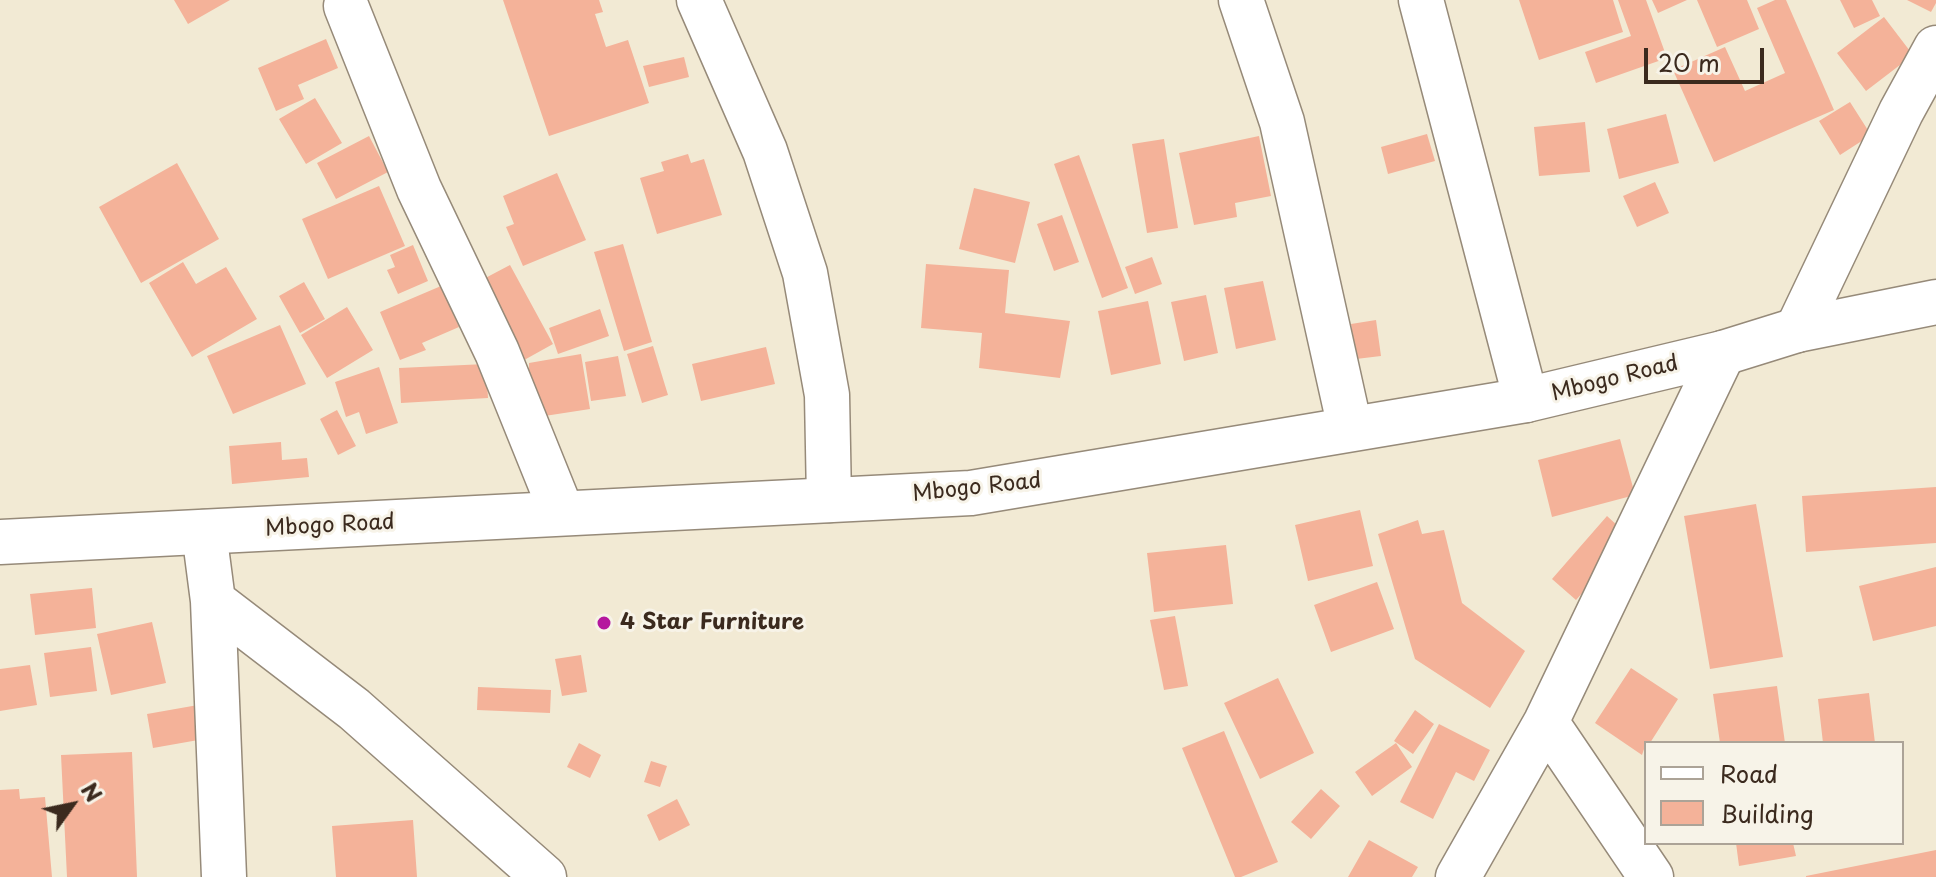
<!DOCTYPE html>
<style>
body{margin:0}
#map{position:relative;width:1936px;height:877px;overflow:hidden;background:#f2ead4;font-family:"Playpen Sans",sans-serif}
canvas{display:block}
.legend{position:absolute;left:1644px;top:741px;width:260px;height:104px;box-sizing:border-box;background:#f7f3e8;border:2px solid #aca397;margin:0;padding:10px 14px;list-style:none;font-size:24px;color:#3b2a1e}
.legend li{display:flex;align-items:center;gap:16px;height:40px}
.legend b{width:40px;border:2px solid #aca397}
.north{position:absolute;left:32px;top:765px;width:80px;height:80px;-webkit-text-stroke:6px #f7f3e8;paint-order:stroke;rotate:57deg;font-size:22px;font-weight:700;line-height:32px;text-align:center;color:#3b2a1e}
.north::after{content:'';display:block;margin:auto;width:28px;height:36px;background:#3b2a1e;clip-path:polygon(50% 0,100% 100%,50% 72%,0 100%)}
.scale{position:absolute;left:1644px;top:48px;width:120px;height:36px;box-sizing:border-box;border:4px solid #3b2a1e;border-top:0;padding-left:10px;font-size:24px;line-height:28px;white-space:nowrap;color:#3b2a1e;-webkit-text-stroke:6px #f7f3e8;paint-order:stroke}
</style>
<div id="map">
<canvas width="1936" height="877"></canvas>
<ul class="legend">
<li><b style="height:10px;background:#fff"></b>Road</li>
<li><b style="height:22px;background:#f4b299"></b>Building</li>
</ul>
<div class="north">N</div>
<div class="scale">20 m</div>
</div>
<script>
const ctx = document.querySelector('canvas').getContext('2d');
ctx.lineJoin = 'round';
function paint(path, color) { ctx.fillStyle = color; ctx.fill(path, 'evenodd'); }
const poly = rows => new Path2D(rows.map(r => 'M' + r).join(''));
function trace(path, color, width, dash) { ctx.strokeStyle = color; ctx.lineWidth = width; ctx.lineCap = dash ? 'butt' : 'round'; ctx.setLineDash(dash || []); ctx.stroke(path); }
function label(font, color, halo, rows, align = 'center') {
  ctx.font = font + ' "Playpen Sans",sans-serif'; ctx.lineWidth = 6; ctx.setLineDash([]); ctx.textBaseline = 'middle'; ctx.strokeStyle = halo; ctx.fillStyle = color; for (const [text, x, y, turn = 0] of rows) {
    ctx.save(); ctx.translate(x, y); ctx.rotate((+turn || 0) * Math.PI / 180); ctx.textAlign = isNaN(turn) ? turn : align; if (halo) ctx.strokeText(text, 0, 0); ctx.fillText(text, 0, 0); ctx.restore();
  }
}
paint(poly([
 [174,0,230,0,188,24],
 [503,0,599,0,603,12,595,14,606,47,628,40,649,103,549,136],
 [1519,0,1613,0,1623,32,1539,60],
 [1618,0,1646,0,1667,58,1596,83,1585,52,1631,36],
 [1652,0,1687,0,1658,13],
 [1697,0,1747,0,1759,29,1717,47],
 [1775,0,1786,0,1834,110,1714,162,1673,70,1725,47,1745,91,1785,73,1757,8],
 [1840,0,1872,0,1880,16,1854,28],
 [1907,0,1936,0,1936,3,1931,12],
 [1884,17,1913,55,1866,91,1837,53],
 [326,39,338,68,298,85,304,99,276,111,258,68],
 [684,57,689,77,649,87,643,66],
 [315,98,342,143,306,164,279,119],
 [1850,102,1871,135,1840,155,1819,121],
 [1666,114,1679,163,1619,179,1607,129],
 [1585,122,1590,172,1539,176,1534,127],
 [1427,134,1435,161,1388,174,1381,147],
 [369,136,388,172,336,199,317,163],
 [1259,136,1271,196,1235,203,1237,217,1194,225,1179,153],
 [1164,139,1178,228,1147,233,1132,144],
 [688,154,691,163,704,159,722,215,657,234,640,178,664,171,661,162],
 [1079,155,1128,288,1102,298,1054,164],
 [177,163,219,239,141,283,99,207],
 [557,173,586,240,523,266,506,227,514,224,503,196],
 [1655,182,1669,213,1637,227,1623,196],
 [379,186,405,246,328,279,302,219],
 [974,188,1030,202,1015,263,959,249],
 [1062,215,1079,262,1054,271,1037,224],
 [623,244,652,342,624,351,594,252],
 [413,245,428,281,398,294,387,270,395,267,390,255],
 [1152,257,1162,284,1135,294,1125,267],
 [183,262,196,284,226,267,257,319,192,357,149,283],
 [926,264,1009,270,1005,313,1070,321,1060,378,979,368,982,333,921,328],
 [510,265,553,344,517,364,474,284],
 [1263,281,1276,340,1236,349,1224,288],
 [304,282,325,319,300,333,279,296],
 [441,286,459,327,422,343,426,350,400,360,380,312],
 [1206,295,1218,353,1184,361,1171,302],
 [1148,301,1161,364,1111,375,1098,311],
 [347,307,373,350,327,378,301,335],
 [600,309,609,336,558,354,549,328],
 [1376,320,1381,356,1356,359,1351,324],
 [280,325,306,384,233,414,207,356],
 [653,346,668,395,642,403,627,354],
 [766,347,775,384,701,401,692,364],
 [581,354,590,409,538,417,514,371,529,368,529,363],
 [618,356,626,396,591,401,585,362],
 [486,364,488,398,401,403,399,368],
 [379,367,398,423,366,434,359,412,346,417,335,382],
 [337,410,356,446,338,455,320,419],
 [1620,439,1635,495,1552,517,1538,460],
 [281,442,282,460,307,458,309,477,232,484,229,446],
 [1936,487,1936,543,1806,552,1802,496],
 [1756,504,1783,657,1710,669,1684,516],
 [1360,510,1373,566,1308,581,1295,525],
 [1607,516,1631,538,1576,600,1552,579],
 [1418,520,1422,534,1444,530,1462,603,1525,651,1490,708,1415,659,1378,534],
 [1226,545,1233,604,1154,612,1147,553],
 [1936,567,1936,626,1873,641,1859,586],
 [1377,582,1394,629,1331,652,1314,605],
 [92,588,96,628,35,635,30,594],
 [1175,616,1188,686,1164,690,1150,620],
 [152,622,166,683,111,695,97,634],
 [91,647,97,691,50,697,44,653],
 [581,655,587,692,562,696,555,659],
 [30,665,37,705,0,711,0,669],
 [1631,668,1678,699,1650,743,1646,743,1642,755,1595,723],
 [1278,678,1314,753,1260,779,1224,703],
 [1777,686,1785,743,1720,743,1713,694],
 [478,687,551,690,550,713,477,710],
 [1869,693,1875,743,1823,743,1818,699],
 [198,705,204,739,153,748,147,714],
 [1415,710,1434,724,1413,754,1394,741],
 [1439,724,1490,750,1474,781,1456,772,1433,819,1400,802],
 [1224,731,1278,862,1241,877,1235,877,1182,748],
 [579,743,601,755,590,778,567,767],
 [1396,743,1412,767,1372,796,1355,772],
 [132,752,137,877,67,877,61,755],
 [651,761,667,766,660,787,644,782],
 [19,789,20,799,45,797,52,877,0,877,0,790],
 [1321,789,1340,806,1311,839,1291,822],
 [677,799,690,825,659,841,647,815],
 [413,820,417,877,336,877,332,826],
 [1369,840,1418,867,1412,877,1348,877],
 [1736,843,1793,843,1796,856,1739,866],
 [1936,850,1936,877,1806,877,1806,876]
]), '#f4b299');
const street = poly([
 [699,0,765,151,805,273,827,395,829,500],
 [1241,0,1282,122,1350,428],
 [1421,0,1526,400],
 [346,6,419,189,497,352,562,513],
 [1797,330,1901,112,1936,48],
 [204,532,213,601,224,877],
 [213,601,354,709,544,877],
 [1546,722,1651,877],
 [1458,877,1546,722,1723,353]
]);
const secondary = poly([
 [0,542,971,493,1526,400,1723,353,1797,330,1936,302]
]);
trace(street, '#968a79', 47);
trace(secondary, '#968a79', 47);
trace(street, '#fff', 44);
trace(secondary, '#fff', 44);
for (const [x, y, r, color] of [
 [604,623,8,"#b5179e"]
]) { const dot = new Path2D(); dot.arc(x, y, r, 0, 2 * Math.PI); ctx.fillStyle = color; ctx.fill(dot); trace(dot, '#f7f3e8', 3); }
label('22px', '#3b2a1e', '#f7f3e8', [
 ["Mbogo Road",1615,379,-14],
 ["Mbogo Road",977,488,-6],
 ["Mbogo Road",330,526,-3]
]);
label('bold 22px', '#3b2a1e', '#f7f3e8', [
 ["4 Star Furniture",620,623]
], 'left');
</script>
